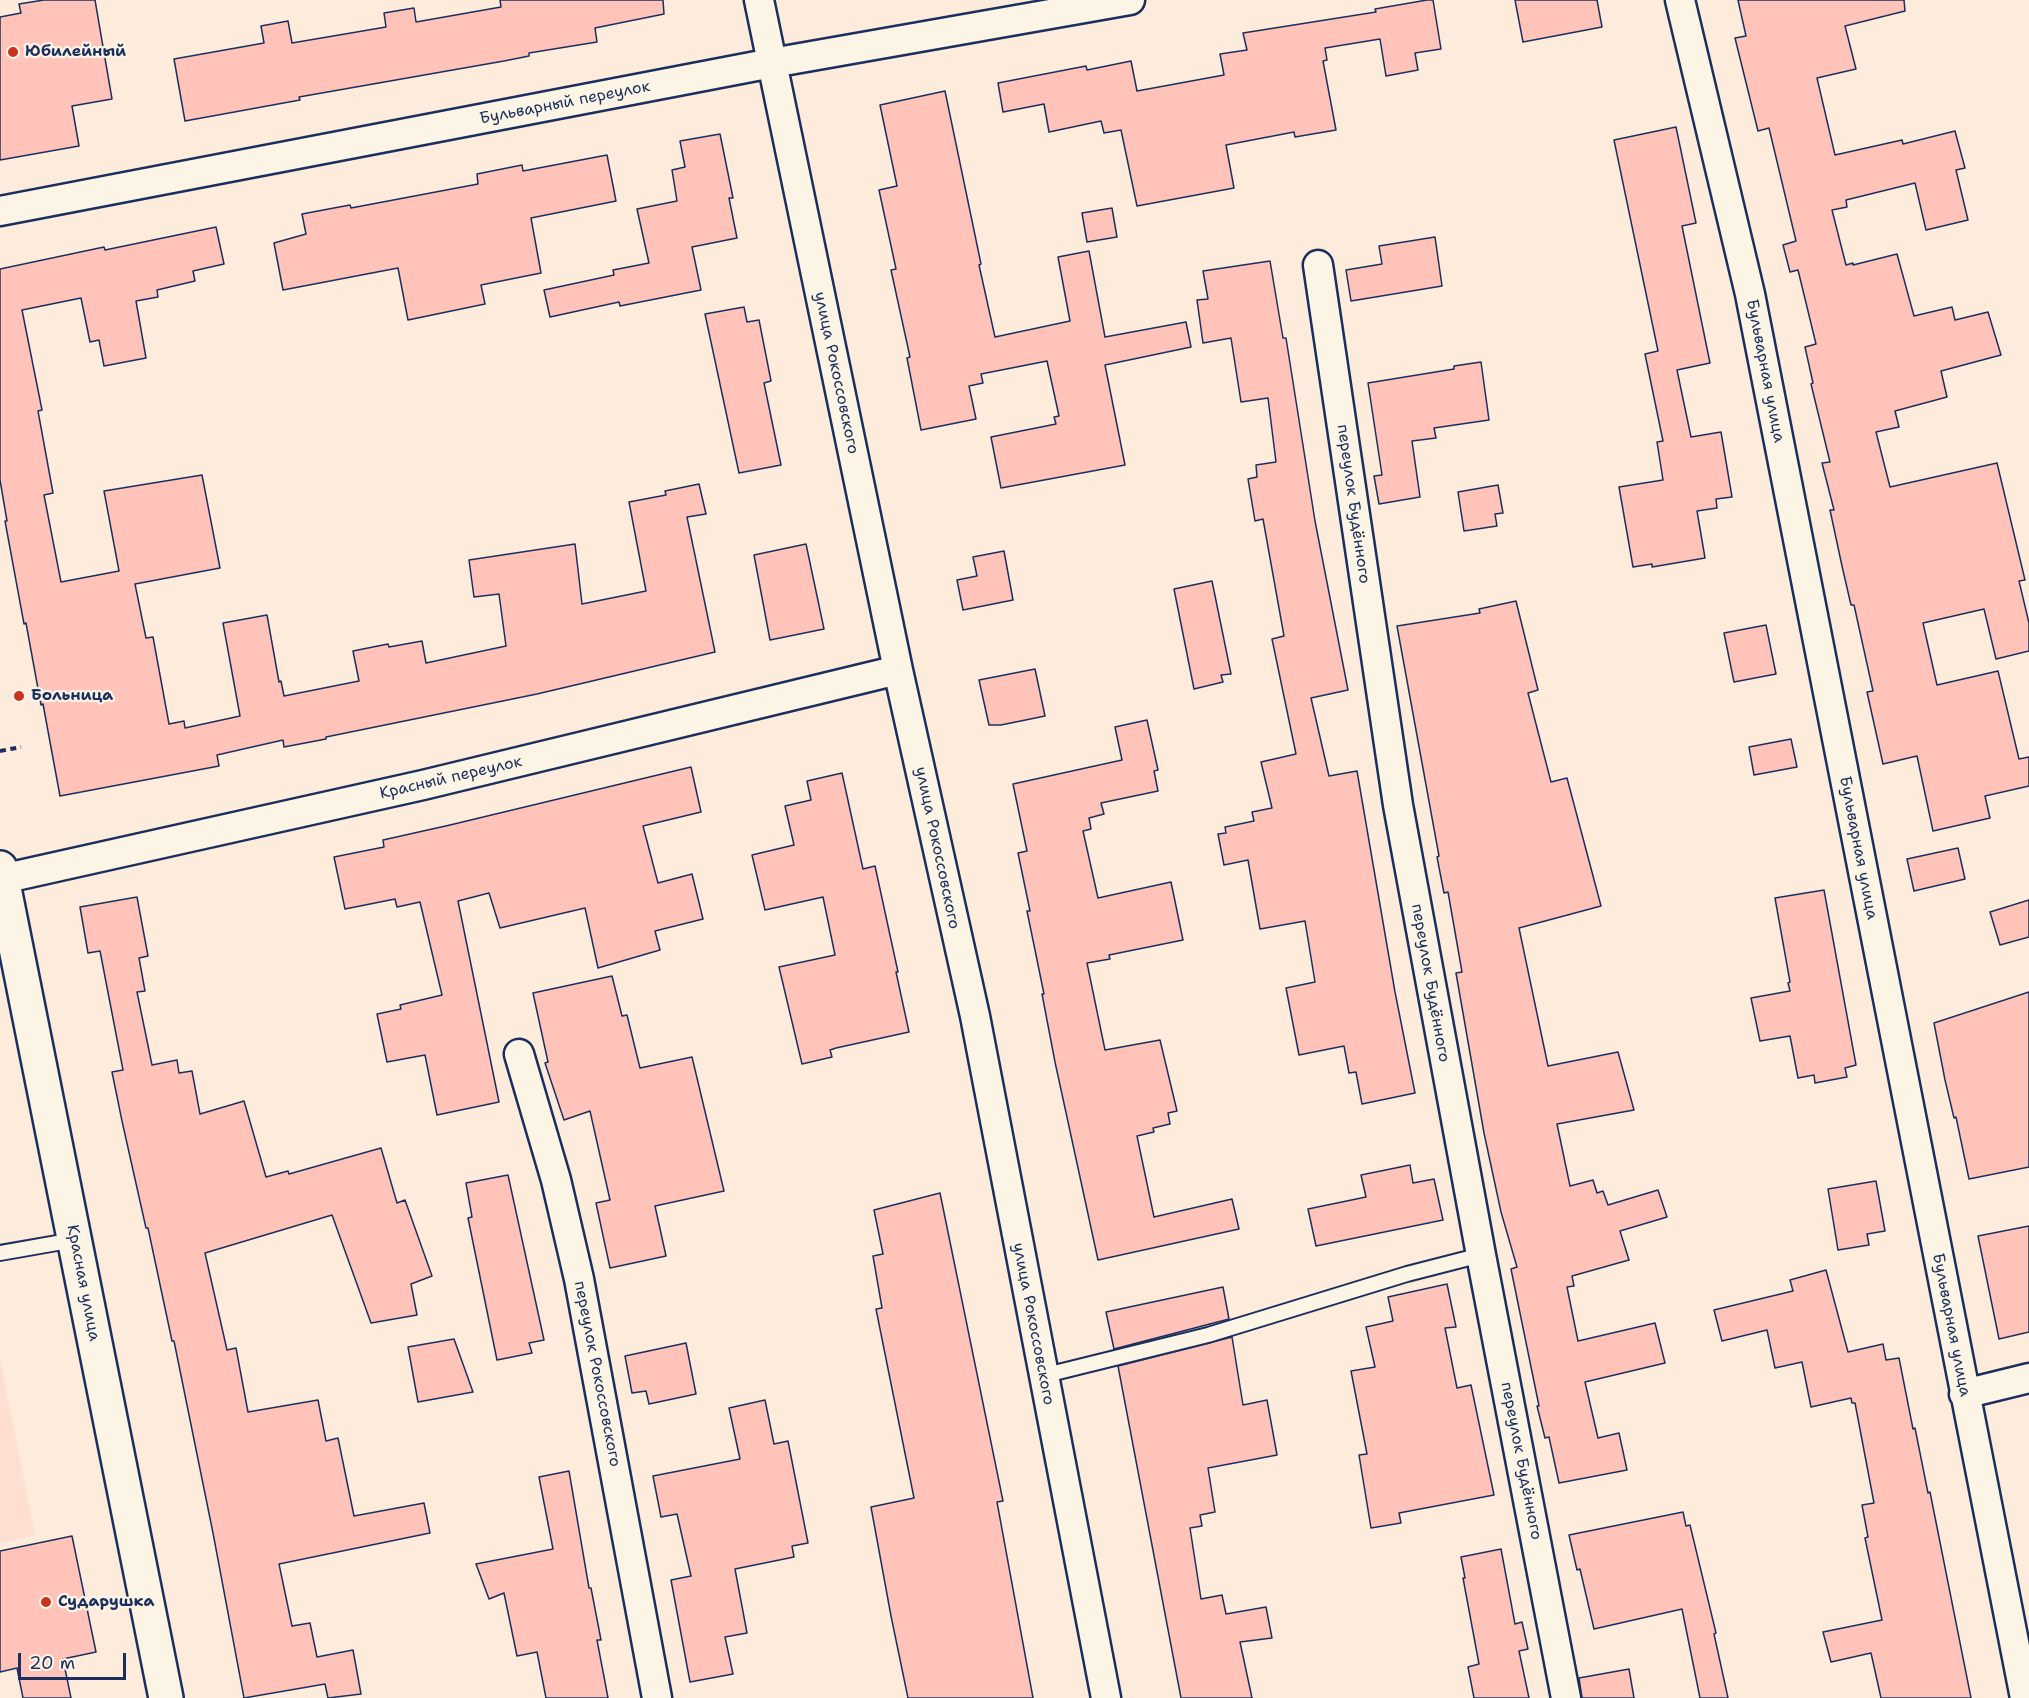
<!DOCTYPE html>
<meta charset="utf-8">
<style>
body{margin:0}
#map{position:relative;width:2029px;height:1698px;overflow:hidden;background:#fdebdc;font-family:"Shantell Sans",sans-serif}
canvas{display:block}
.scale{position:absolute;left:18px;top:1653px;width:108px;height:27px;box-sizing:border-box;border:3px solid #1b2f5e;border-top:0;padding-left:8px;font-size:18px;line-height:21px;white-space:nowrap;color:#1b2f5e;-webkit-text-stroke:4px #fcf5e5;paint-order:stroke}
</style>
<div id="map">
<canvas width="2029" height="1698"></canvas>
<div class="scale">20 m</div>
</div>
<script>
const ctx = document.querySelector('canvas').getContext('2d');
ctx.lineJoin = 'round';
function paint(path, color) { ctx.fillStyle = color; ctx.fill(path, 'evenodd'); }
const poly = rows => new Path2D(rows.map(r => 'M' + r).join(''));
function trace(path, color, width, dash) { ctx.strokeStyle = color; ctx.lineWidth = width; ctx.lineCap = dash ? 'butt' : 'round'; ctx.setLineDash(dash || []); ctx.stroke(path); }
function label(font, color, halo, rows, align = 'center') {
  ctx.font = font + ' "Shantell Sans",sans-serif'; ctx.lineWidth = 4.5; ctx.setLineDash([]); ctx.textBaseline = 'middle'; ctx.strokeStyle = halo; ctx.fillStyle = color; for (const [text, x, y, turn = 0] of rows) {
    ctx.save(); ctx.translate(x, y); ctx.rotate((+turn || 0) * Math.PI / 180); ctx.textAlign = isNaN(turn) ? turn : align; if (halo) ctx.strokeText(text, 0, 0); ctx.fillText(text, 0, 0); ctx.restore();
  }
}
paint(poly([
 [0,1357,35,1535,0,1543]
]), '#fedfd2');
const building = poly([
 [44,0,95,0,112,99,72,106,79,146,0,160,0,17,21,13,19,4,44,0],
 [500,0,663,0,664,14,595,28,597,42,529,53,529,56,504,61,299,97,300,100,185,121,174,59,264,43,261,26,288,21,292,43,386,27,384,13,414,8,416,22,501,7,500,0],
 [1427,0,1433,0,1441,49,1415,53,1418,70,1386,76,1380,39,1325,48,1327,60,1323,61,1336,130,1295,137,1294,132,1226,145,1234,188,1137,206,1121,130,1104,133,1101,121,1049,132,1044,104,1003,112,998,83,1086,66,1087,70,1131,61,1137,91,1224,75,1220,54,1247,50,1243,33,1376,12,1375,9,1427,0],
 [1515,0,1597,0,1602,27,1523,42,1515,0],
 [1738,0,1904,0,1905,11,1845,26,1856,69,1817,78,1835,155,1902,140,1903,144,1955,131,1965,168,1956,170,1968,220,1926,230,1915,183,1846,200,1847,207,1832,210,1846,265,1853,263,1853,265,1897,254,1914,316,1952,307,1955,320,1988,312,2001,355,1941,371,1947,397,1895,411,1899,427,1876,432,1890,487,1997,463,2025,580,2019,581,2029,623,2029,651,1996,659,1984,609,1923,623,1937,685,1998,671,2019,759,2029,757,2029,786,1985,796,1990,818,1933,831,1917,756,1883,764,1867,692,1873,691,1854,605,1851,605,1842,566,1830,510,1834,510,1822,463,1830,462,1811,384,1813,383,1805,347,1816,344,1798,270,1790,272,1783,245,1796,241,1769,128,1758,131,1735,38,1746,36,1738,0],
 [945,91,981,264,979,265,995,337,1070,321,1058,257,1089,251,1105,337,1186,322,1191,347,1105,365,1125,465,1001,488,991,437,1056,424,1054,417,1059,416,1047,361,981,374,983,383,969,386,976,419,921,430,907,358,910,357,891,270,896,269,879,190,897,186,880,105,945,91],
 [1676,127,1696,223,1682,226,1710,363,1677,370,1691,437,1721,432,1732,497,1716,499,1717,508,1697,511,1705,558,1652,567,1652,564,1633,567,1619,487,1663,480,1657,442,1663,441,1645,354,1658,351,1614,140,1676,127],
 [720,134,733,198,729,198,737,238,692,247,701,290,620,306,619,302,550,317,544,290,614,275,613,270,649,263,637,209,677,201,672,170,685,167,680,141,720,134],
 [607,155,616,201,531,218,541,273,481,285,485,304,408,320,398,268,283,290,274,243,306,234,302,214,350,205,351,208,478,184,477,174,522,165,523,171,607,155],
 [1112,208,1117,237,1087,242,1082,213,1112,208],
 [216,227,224,264,193,271,195,281,157,290,158,297,136,301,146,358,104,366,99,340,90,342,81,298,22,310,42,410,38,411,53,493,44,495,61,582,119,571,104,491,202,475,220,568,135,584,146,638,153,637,169,724,184,721,185,728,240,716,223,623,267,615,279,682,281,681,284,696,359,681,353,651,388,644,389,647,422,641,426,663,506,646,499,594,474,597,469,560,575,544,582,604,646,591,629,502,666,495,665,491,699,484,706,514,687,517,715,652,537,694,326,737,326,739,284,747,283,740,217,755,219,766,60,796,43,704,41,705,26,623,24,624,5,521,7,521,0,480,0,269,104,247,105,250,216,227],
 [1435,237,1442,286,1351,301,1346,270,1382,264,1379,246,1435,237],
 [1270,261,1283,338,1286,338,1315,521,1348,690,1311,698,1329,776,1357,771,1395,992,1415,1093,1362,1104,1356,1072,1349,1073,1344,1046,1299,1055,1286,988,1315,982,1305,921,1260,929,1248,860,1224,865,1218,834,1226,833,1225,827,1254,821,1252,812,1272,808,1261,762,1296,754,1272,639,1284,636,1263,519,1255,521,1248,479,1257,477,1256,465,1276,462,1268,398,1241,402,1231,338,1203,343,1197,300,1208,299,1203,271,1270,261],
 [744,307,747,322,759,320,771,381,764,383,781,465,739,473,705,314,744,307],
 [1481,362,1489,420,1434,428,1436,438,1412,441,1420,497,1379,504,1374,476,1382,475,1368,383,1454,369,1454,366,1481,362],
 [1498,485,1503,513,1495,514,1497,526,1464,531,1458,492,1498,485],
 [806,544,824,629,770,640,754,555,806,544],
 [1004,551,1013,600,963,610,957,580,977,576,973,557,1004,551],
 [1212,581,1231,674,1221,675,1223,682,1194,689,1174,589,1212,581],
 [1516,601,1538,690,1528,693,1551,782,1567,778,1601,906,1519,928,1548,1066,1618,1052,1634,1110,1557,1124,1570,1186,1593,1180,1597,1193,1603,1191,1608,1205,1658,1190,1667,1217,1620,1231,1629,1260,1572,1276,1574,1286,1567,1287,1578,1341,1655,1323,1665,1363,1585,1382,1598,1438,1619,1433,1627,1470,1559,1483,1549,1437,1545,1438,1537,1406,1539,1406,1511,1269,1517,1267,1501,1212,1484,1133,1456,973,1462,972,1448,892,1444,893,1437,857,1439,856,1397,626,1480,613,1479,609,1516,601],
 [1766,625,1776,674,1734,682,1724,633,1766,625],
 [1035,669,1045,716,1001,725,989,725,979,680,1035,669],
 [1147,720,1158,770,1154,771,1158,791,1101,803,1104,814,1089,818,1091,829,1083,831,1098,898,1171,882,1183,940,1109,955,1110,959,1087,963,1105,1050,1160,1040,1177,1111,1168,1113,1170,1124,1153,1128,1154,1132,1137,1136,1154,1217,1232,1199,1239,1229,1098,1260,1055,1062,1042,994,1044,994,1027,911,1030,911,1018,853,1027,851,1013,784,1122,760,1115,727,1147,720],
 [1791,739,1797,767,1754,775,1749,747,1791,739],
 [691,767,701,812,643,826,658,883,692,874,703,919,655,931,660,950,598,968,585,908,500,928,489,893,458,901,499,1102,437,1115,425,1055,387,1062,377,1014,401,1009,400,1005,442,995,420,902,397,907,395,899,345,909,334,857,384,847,383,840,450,825,691,767],
 [842,773,863,869,875,866,898,972,896,972,909,1032,836,1048,830,1050,832,1057,802,1064,779,967,835,955,823,897,765,910,752,855,794,845,785,806,811,800,807,781,842,773],
 [1958,848,1965,879,1914,891,1907,859,1958,848],
 [1824,890,1856,1065,1845,1068,1847,1077,1815,1083,1814,1075,1798,1078,1790,1036,1760,1041,1751,998,1790,991,1788,983,1790,982,1775,898,1824,890],
 [137,897,148,956,139,958,145,991,137,992,152,1065,177,1060,179,1073,192,1071,200,1114,244,1101,266,1177,288,1171,289,1174,381,1148,397,1203,405,1200,432,1276,411,1284,417,1315,371,1323,332,1215,205,1253,227,1350,236,1348,248,1412,318,1400,326,1441,338,1438,354,1516,424,1503,430,1533,279,1564,292,1626,310,1623,317,1657,353,1650,361,1694,328,1698,325,1684,244,1698,213,1533,174,1341,172,1341,148,1228,146,1228,122,1121,112,1072,123,1070,100,951,88,953,80,907,137,897],
 [2029,900,2029,937,2000,945,1990,912,2029,900],
 [612,976,622,1016,627,1015,640,1068,692,1057,724,1191,655,1206,666,1256,610,1268,596,1203,610,1200,590,1111,564,1120,545,1063,548,1062,533,993,612,976],
 [2029,992,2029,1167,1969,1179,1956,1117,1954,1118,1945,1080,1934,1023,2029,992],
 [1410,1165,1413,1183,1434,1179,1443,1220,1316,1246,1308,1209,1366,1197,1361,1175,1410,1165],
 [508,1175,544,1340,529,1343,532,1353,497,1360,468,1218,472,1217,466,1183,508,1175],
 [1876,1181,1885,1231,1867,1234,1869,1245,1838,1250,1828,1189,1876,1181],
 [940,1193,1003,1501,997,1502,1033,1698,908,1698,891,1616,871,1507,914,1498,876,1309,882,1308,873,1256,883,1254,874,1210,940,1193],
 [2029,1226,2029,1332,1999,1339,1978,1236,2029,1226],
 [1826,1270,1848,1352,1883,1344,1886,1360,1899,1358,1913,1429,1915,1428,1928,1493,1930,1492,1971,1698,1881,1698,1871,1653,1831,1662,1823,1632,1882,1620,1865,1538,1868,1537,1862,1505,1874,1503,1855,1403,1852,1403,1851,1398,1811,1407,1802,1362,1775,1368,1767,1330,1722,1341,1714,1310,1793,1291,1790,1280,1826,1270],
 [1447,1284,1456,1327,1445,1328,1457,1388,1471,1385,1494,1495,1399,1513,1401,1523,1371,1528,1359,1455,1367,1454,1351,1371,1375,1367,1366,1327,1393,1321,1388,1297,1447,1284],
 [1223,1287,1229,1319,1114,1349,1106,1312,1223,1287],
 [1232,1337,1243,1405,1267,1400,1277,1455,1208,1468,1215,1512,1200,1515,1202,1526,1190,1528,1201,1599,1222,1595,1226,1614,1266,1607,1272,1638,1240,1642,1252,1698,1181,1698,1118,1366,1232,1337],
 [454,1339,473,1392,418,1402,408,1347,454,1339],
 [686,1343,696,1394,649,1404,646,1391,632,1393,625,1356,686,1343],
 [765,1400,774,1444,788,1441,808,1543,792,1546,794,1557,735,1569,747,1633,725,1637,733,1674,690,1682,671,1580,691,1576,677,1514,661,1517,653,1476,740,1459,729,1408,765,1400],
 [569,1471,589,1588,591,1588,601,1640,597,1640,608,1698,546,1698,537,1652,517,1656,504,1593,489,1599,476,1564,553,1549,539,1477,569,1471],
 [1683,1512,1686,1526,1690,1525,1716,1633,1714,1634,1728,1698,1700,1698,1682,1609,1594,1629,1580,1569,1577,1570,1569,1535,1683,1512],
 [72,1536,96,1652,63,1659,71,1698,23,1698,17,1668,0,1672,0,1551,72,1536],
 [1501,1549,1515,1624,1522,1622,1528,1649,1519,1651,1529,1698,1474,1698,1468,1667,1479,1664,1463,1578,1465,1578,1461,1557,1501,1549],
 [1629,1669,1634,1698,1582,1698,1579,1678,1629,1669]
]);
paint(building, '#ffc3ba');
trace(building, '#1b2f5e', 1.5);
const service = poly([
 [0,1253,74,1240],
 [1042,1376,1208,1335,1407,1274,1481,1255]
]);
const minor = poly([
 [759,0,898,670,975,1016,1106,1698],
 [1680,0,1750,294,2025,1698],
 [0,211,772,63,1130,0],
 [1318,265,1398,805,1481,1255,1566,1698],
 [2,879,423,785,898,670],
 [519,1054,556,1180,579,1279,657,1698],
 [1964,1394,2029,1378]
]);
const secondary = poly([
 [0,868,166,1698]
]);
trace(service, '#1b2f5e', 18);
trace(minor, '#1b2f5e', 33);
trace(secondary, '#1b2f5e', 38);
trace(poly([
 [0,751,21,747]
]), '#1b2f5e', 4, [6, 4.5]);
trace(service, '#fcf5e5', 14);
trace(minor, '#fcf5e5', 28);
trace(secondary, '#fcf5e5', 33);
for (const [x, y, r, color] of [
 [13,52,6,"#c8321e"],
 [19,696,6,"#c8321e"],
 [46,1602,6,"#c8321e"]
]) { const dot = new Path2D(); dot.arc(x, y, r, 0, 2 * Math.PI); ctx.fillStyle = color; ctx.fill(dot); trace(dot, '#fcf5e5', 2); }
label('bold 16px', '#1b2f5e', '#fcf5e5', [
 ["Юбилейный",25,52],
 ["Больница",31,696],
 ["Сударушка",58,1602]
], 'left');
label('16px', '#1b2f5e', '#fcf5e5', [
 ["Бульварный переулок",565,103,-11],
 ["Бульварная улица",1765,371,79],
 ["улица Рокоссовского",836,373,78],
 ["переулок Будённого",1353,504,82],
 ["Красный переулок",451,778,-13],
 ["улица Рокоссовского",937,848,78],
 ["Бульварная улица",1858,848,79],
 ["переулок Будённого",1430,983,80],
 ["Красная улица",83,1283,79],
 ["улица Рокоссовского",1033,1324,79],
 ["Бульварная улица",1951,1325,79],
 ["переулок Рокоссовского",597,1374,79],
 ["переулок Будённого",1521,1461,79]
]);
</script>
